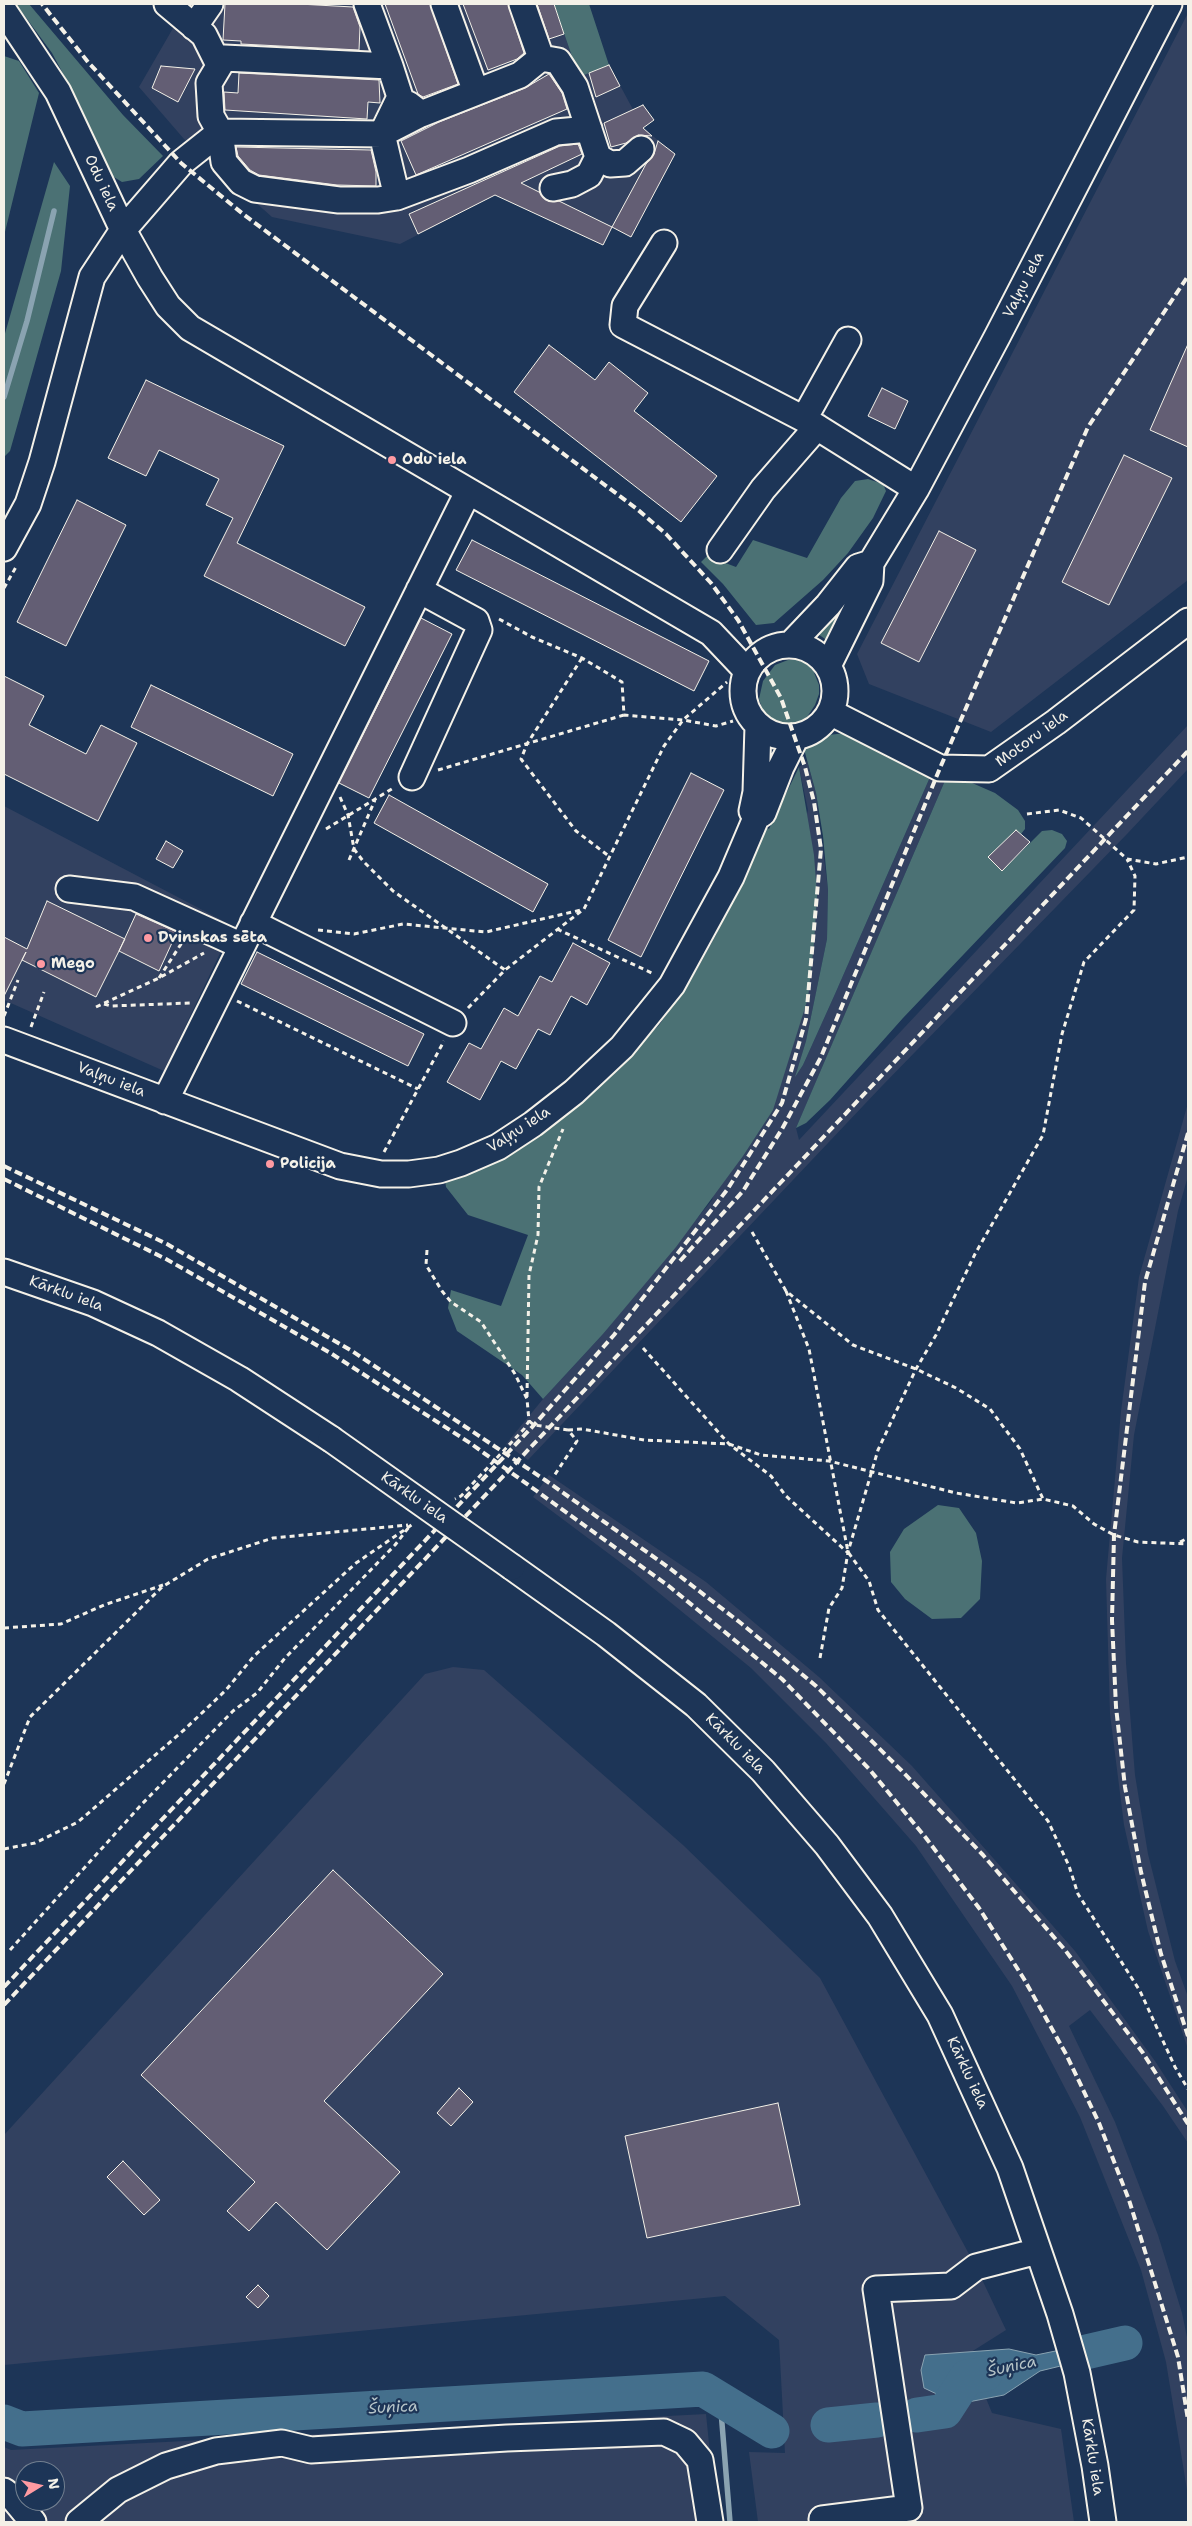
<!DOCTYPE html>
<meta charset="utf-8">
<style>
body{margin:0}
#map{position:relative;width:1192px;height:2526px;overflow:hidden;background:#1d3557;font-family:"Shantell Sans",sans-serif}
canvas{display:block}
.frame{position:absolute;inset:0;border:5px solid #f4f1e8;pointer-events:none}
.north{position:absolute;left:15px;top:2461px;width:50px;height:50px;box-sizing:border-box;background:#1d3557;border:1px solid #738091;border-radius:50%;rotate:81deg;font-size:14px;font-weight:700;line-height:20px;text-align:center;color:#f4f1e8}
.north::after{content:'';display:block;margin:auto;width:18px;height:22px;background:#ff9aa2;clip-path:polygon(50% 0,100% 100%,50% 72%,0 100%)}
</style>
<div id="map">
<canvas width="1192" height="2526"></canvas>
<div class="frame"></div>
<div class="north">N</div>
</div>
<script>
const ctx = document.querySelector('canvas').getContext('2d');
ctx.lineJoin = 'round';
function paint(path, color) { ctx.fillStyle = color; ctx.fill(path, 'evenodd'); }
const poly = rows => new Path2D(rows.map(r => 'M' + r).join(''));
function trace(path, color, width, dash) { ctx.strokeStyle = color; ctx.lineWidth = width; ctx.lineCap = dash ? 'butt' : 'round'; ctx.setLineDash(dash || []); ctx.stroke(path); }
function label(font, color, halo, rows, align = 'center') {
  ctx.font = font + ' "Shantell Sans",sans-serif'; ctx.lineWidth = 4.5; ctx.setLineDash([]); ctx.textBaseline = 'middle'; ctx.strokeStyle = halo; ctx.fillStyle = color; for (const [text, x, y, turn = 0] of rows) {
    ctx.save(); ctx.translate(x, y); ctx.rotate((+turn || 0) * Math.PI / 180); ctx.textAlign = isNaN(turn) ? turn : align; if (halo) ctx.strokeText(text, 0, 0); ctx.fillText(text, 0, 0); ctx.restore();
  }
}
paint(poly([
 [187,4,554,4,579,77,609,65,643,128,675,154,631,237,612,227,603,245,495,195,400,244,272,217,184,139,139,87],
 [1188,13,1188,580,991,732,869,684,857,654],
 [1188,725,1188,769,1127,834,881,1087,528,1460,506,1444,543,1399,603,1334,712,1200,808,810,799,767,807,761,816,793,828,890,827,939,806,1041,796,1075,803,1065,835,994,934,768,947,776,803,1112,796,1128,799,1140],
 [4,806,233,926,164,1071,4,1000],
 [1188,1103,1188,1176,1178,1211,1134,1435,1122,1558,1126,1663,1135,1775,1148,1854,1175,1961,1188,1997,1188,2049,1148,1931,1124,1825,1110,1714,1106,1579,1121,1411,1139,1277],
 [549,1475,706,1582,819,1677,912,1766,1075,1951,1155,2061,1188,2112,1188,2143,1163,2106,1090,2010,1069,2026,1115,2122,1158,2235,1182,2313,1188,2342,1188,2496,1166,2362,1141,2270,1080,2117,1012,1986,916,1846,826,1743,751,1668,632,1571,533,1497],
 [453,1667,484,1670,683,1845,820,1978,976,2267,1006,2330,968,2354,992,2413,1061,2429,1074,2522,758,2522,749,2452,785,2453,779,2340,725,2296,4,2365,4,2135,425,1674],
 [706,2414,717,2522,4,2522,4,2447,11,2450],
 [25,2471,55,2471,55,2501,25,2501]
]), '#324160');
paint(poly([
 [16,4,29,4,123,115,163,156,139,179,122,182,109,174,80,105,52,53],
 [554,4,589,4,609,65,579,77],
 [4,56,19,61,39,93,4,236],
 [54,162,70,186,61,271,10,451,4,457,4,337],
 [868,479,883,484,886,491,873,518,848,553,823,580,774,623,756,625,723,584,701,562,707,556,736,567,753,540,807,558,841,498,855,481],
 [837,610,841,613,828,641,815,632],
 [788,660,797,660,807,664,813,670,819,685,819,694,815,705,807,717,799,722,783,725,772,723,764,714,759,699,763,681,775,665],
 [846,733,934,768,835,994,803,1065,795,1077,806,1041,827,939,828,890,823,836,816,793,804,749,811,740,828,735],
 [799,767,814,855,817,895,814,943,808,998,773,1110,743,1156,676,1247,603,1334,543,1399,522,1375,457,1331,448,1308,451,1290,501,1306,528,1235,468,1215,446,1187,445,1180,468,1174,511,1153,563,1118,603,1082,659,1025,691,980,716,935,765,827,769,829],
 [947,776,963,779,995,793,1018,810,1025,821,1025,829,1021,834,1016,830,988,857,1003,870,1042,831,1052,830,1062,834,1067,841,1065,848,903,1018,830,1100,806,1123,796,1128],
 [938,1505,959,1508,976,1533,982,1561,980,1599,961,1618,932,1619,905,1599,891,1582,890,1552,904,1529]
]), '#4b7174');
const water = poly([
 [1119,2338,1122,2351,1040,2371,1004,2395,958,2404,924,2388,921,2370,925,2355,1009,2349,1036,2355,1119,2338]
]);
paint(water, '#446f8c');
trace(water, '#8aa3b1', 1);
trace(poly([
 [4,397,27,321,54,211],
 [720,2399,730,2522]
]), '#8aa3b1', 5.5);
trace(poly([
 [1073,2355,1125,2343],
 [917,2415,945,2411,967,2377,985,2374],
 [4,2422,22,2429,703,2389,772,2431],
 [828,2425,877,2420]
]), '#446f8c', 35);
const building = poly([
 [225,4,299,4,353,7,360,27,359,50,241,44,241,41,223,40,225,4],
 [385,4,430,4,458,84,423,97,418,94,385,4],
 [463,4,508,4,524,53,517,59,488,70,463,4],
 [537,4,554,4,564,34,549,39,537,4],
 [609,65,620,86,596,97,589,73,609,65],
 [161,66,195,69,178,102,152,88,161,66],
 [239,73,379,80,380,103,368,102,367,119,225,110,224,92,238,93,239,73],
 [549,74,562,93,567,109,416,175,401,141,439,122,525,88,549,74],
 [643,105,654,120,643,128,652,136,638,135,626,143,611,147,604,123,643,105],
 [658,141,675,154,631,237,612,227,646,164,654,154,658,141],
 [578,144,582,154,521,183,539,192,548,201,559,201,612,227,603,245,495,195,418,234,409,214,560,146,578,144],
 [236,147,371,150,376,172,376,186,337,185,259,175,250,170,238,156,236,147],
 [1188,344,1188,447,1150,430,1188,344],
 [549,345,595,380,609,362,648,393,634,411,717,476,681,522,514,392,549,345],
 [146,380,284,446,237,543,365,607,345,646,204,576,233,518,206,505,219,479,159,450,146,476,108,458,146,380],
 [882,388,908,401,895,429,868,416,882,388],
 [1124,455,1172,478,1109,605,1062,582,1124,455],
 [77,500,126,525,66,646,17,622,77,500],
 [939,531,976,550,919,662,881,643,939,531],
 [472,540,709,661,694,691,456,570,472,540],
 [421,618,452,634,369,798,339,783,421,618],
 [4,676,44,696,29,725,86,754,101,725,137,743,98,821,4,774,4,676],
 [151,685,293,754,273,796,131,727,151,685],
 [691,773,724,790,641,957,608,940,691,773],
 [389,795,548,884,533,912,374,823,389,795],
 [1016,830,1030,842,1002,871,988,857,1016,830],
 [166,841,183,851,173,868,156,859,166,841],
 [47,901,125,939,96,997,22,960,26,952,4,996,4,937,27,949,47,901],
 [136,914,177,932,159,971,119,951,136,914],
 [573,943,610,963,587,1005,571,996,550,1035,538,1029,516,1069,501,1061,480,1100,447,1082,469,1043,481,1049,504,1008,518,1016,540,976,552,982,573,943],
 [257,952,424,1034,408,1066,241,984,257,952],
 [333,1870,443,1974,324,2101,400,2172,327,2250,276,2202,249,2231,227,2211,255,2182,141,2075,333,1870],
 [459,2088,473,2102,451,2126,437,2113,459,2088],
 [778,2103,800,2205,647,2238,625,2136,778,2103],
 [123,2161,160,2200,144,2215,107,2177,123,2161],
 [258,2285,269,2296,258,2308,246,2297,258,2285]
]);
paint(building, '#635e74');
trace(building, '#f4f1e8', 1);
const minor = poly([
 [167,4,204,35,219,65],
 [367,4,390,66],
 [444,4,476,92],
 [522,4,541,58,558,61,575,87,598,157,610,164,625,163,641,149],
 [4,11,58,92,123,230,150,278,168,306,190,328,711,633,747,671],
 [194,27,210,4],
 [408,104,421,114,520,75,541,58],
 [421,114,382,134,397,197,469,170,556,132,589,129],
 [553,188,572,184,589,175,598,157],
 [664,243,625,306,623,325,804,419,916,489],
 [804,419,848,340],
 [4,548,28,504,42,462,92,277,123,230,181,163,220,132,211,116,209,83,224,58,390,66,400,97,382,134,220,132,224,162,241,182,255,189,339,200,378,200,397,197],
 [720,550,763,489,817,427],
 [790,645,828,605,858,567,871,563],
 '743 691a46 46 0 1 1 92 0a46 46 0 1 1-92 0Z',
 [828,666,870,581,871,563,916,489,997,337,1169,4],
 [830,712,940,768,989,769,1056,722,1188,621],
 [412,777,479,630,476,621,419,590],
 [760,815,763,813,781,767,796,737],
 [756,818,752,811,756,792,758,726],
 [69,889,134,897,242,946],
 [253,923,453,1023],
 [4,1040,340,1166,381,1174,409,1174,439,1170,461,1163,498,1147,533,1124,574,1092,622,1047,672,985,731,877,756,818],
 [165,1101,468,492],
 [4,1272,93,1303,158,1333,239,1379,331,1439],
 [512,1567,606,1634,696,1705,763,1771,827,1845,880,1916,940,2015,1010,2168,1060,2314,1077,2373,1095,2466,1103,2522],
 [4,2491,13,2498,33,2522],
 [822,2519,909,2508,876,2289,951,2286,976,2267,1038,2251],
 [79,2522,118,2490,166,2466,216,2451,282,2443,311,2450,507,2438,664,2432,685,2442,700,2460,710,2522]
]);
trace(minor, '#f4f1e8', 29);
trace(poly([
 [4,588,16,567],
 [499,619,532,637,582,658,622,682,624,715,683,720,716,726,733,721],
 [582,658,527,744,521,759,576,831,610,857],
 [438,770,624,715],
 [340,797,348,815,354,849,363,861,393,891,505,970],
 [1027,814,1059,810,1081,818,1127,859,1156,864,1188,857],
 [326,829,395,787],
 [349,860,375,800],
 [557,929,654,974],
 [318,930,354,934,403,924,486,932,581,910],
 [159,978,183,941],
 [237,1001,418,1089],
 [104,1004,111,1006,190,1003],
 [96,1007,159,978,204,953],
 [468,1008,505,970,584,909,664,746,683,720,727,682],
 [4,1016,18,980],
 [31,1027,44,992],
 [384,1152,444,1041],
 [752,1232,786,1291,853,1345,916,1369,956,1388,990,1409,1020,1449,1043,1499],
 [427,1250,426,1265,442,1291,451,1302,481,1322,515,1374,527,1399,529,1421,524,1429,461,1496,455,1499],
 [786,1291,809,1349,848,1552,869,1581,878,1610,1048,1821,1069,1866,1078,1894,1140,1991,1175,2067,1188,2089],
 [643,1348,729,1444,771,1476,786,1496,847,1552],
 [527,1397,529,1275,538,1235,539,1187,563,1129],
 [529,1421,534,1425,568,1430,577,1441,554,1476],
 [568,1430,582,1429,644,1440,729,1444,761,1455,829,1461,956,1493,1017,1503,1043,1499,1073,1506,1094,1524,1114,1535,1138,1542,1188,1544],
 [1180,1542,1188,1538],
 [4,1628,61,1624,104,1605,163,1585],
 [820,1658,829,1608,842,1588,848,1552,878,1450,916,1369,936,1335,975,1254,1043,1135,1062,1034,1084,962,1134,910,1135,876,1127,859],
 [4,1784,30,1717,162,1587,208,1559,273,1538,408,1525],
 [4,1849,35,1843,78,1822,184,1730,226,1690,254,1656,356,1563,413,1524],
 [10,1950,142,1804,233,1711,257,1693,285,1658,395,1545,409,1527]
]), '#f4f1e8', 3, [5, 4]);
trace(minor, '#1d3557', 25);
trace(poly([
 [1188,1133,1145,1282,1114,1535,1112,1620,1116,1707,1125,1787,1141,1872,1161,1954,1188,2036],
 [4,1166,167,1244,352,1351,545,1480,668,1567,742,1624,816,1686,901,1770,983,1855,1065,1950,1143,2053,1188,2124],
 [4,1179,166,1259,332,1354,470,1443,670,1587,782,1679,870,1770,926,1838,979,1908,1024,1979,1066,2054,1099,2123,1129,2200,1178,2357,1188,2420],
 [680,1261,743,1191,782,1129,821,1057,940,768,1088,427,1188,276],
 [4,1987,534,1425,614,1335,727,1190,782,1103,806,1019,821,849,814,802,805,767,781,698,738,620,711,583,666,534,637,509,243,214,181,163,88,62,42,4],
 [4,2005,1188,751]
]), '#f4f1e8', 4, [8, 4]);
const minorBridge = poly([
 [331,1439,512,1567]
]);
trace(minorBridge, '#f4f1e8', 29, []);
trace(minorBridge, '#1d3557', 25);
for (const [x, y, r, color] of [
 [392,460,5,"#ff9aa2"],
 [148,938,5,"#ff9aa2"],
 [41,964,5,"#ff9aa2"],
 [270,1164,5,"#ff9aa2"]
]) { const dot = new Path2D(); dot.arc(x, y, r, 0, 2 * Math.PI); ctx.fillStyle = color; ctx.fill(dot); trace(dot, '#1d3557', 2); }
label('15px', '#f4f1e8', '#1d3557', [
 ["Odu iela",101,183,65],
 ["Vaļņu iela",1024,285,-63],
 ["Motoru iela",1032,739,-36],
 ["Vaļņu iela",111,1080,21],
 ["Vaļņu iela",519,1130,-33],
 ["Kārklu iela",66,1294,20],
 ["Kārklu iela",414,1498,35],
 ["Kārklu iela",735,1744,45],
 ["Kārklu iela",967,2073,65],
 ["Kārklu iela",1092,2457,81]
]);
label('bold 15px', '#f4f1e8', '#1d3557', [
 ["Odu iela",402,460],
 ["Dvinskas sēta",158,938],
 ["Mego",51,964],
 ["Policija",280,1164]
], 'left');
label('italic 16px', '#b6c4c8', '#1d3557', [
 ["Šuņica",1012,2367,-12],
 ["Šuņica",393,2408,-3]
]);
</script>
